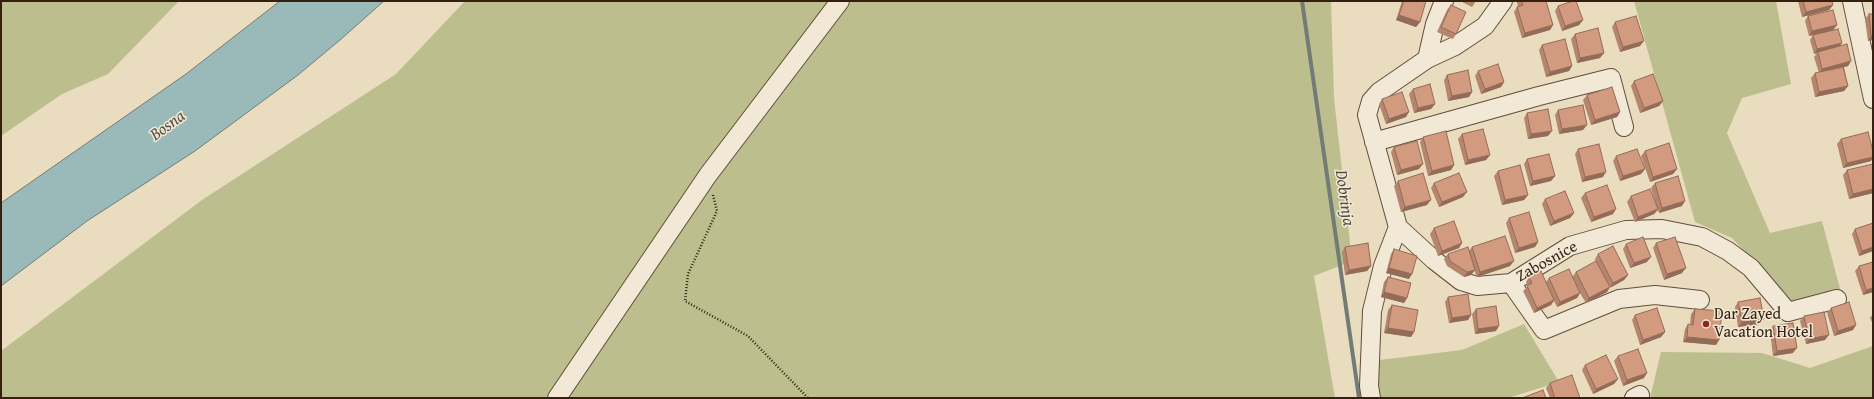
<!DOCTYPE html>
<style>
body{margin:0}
#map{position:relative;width:1874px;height:399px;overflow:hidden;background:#eadcbf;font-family:"Gentium Book Plus",serif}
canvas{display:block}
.frame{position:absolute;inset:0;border:2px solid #351f10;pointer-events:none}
</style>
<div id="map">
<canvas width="1874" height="399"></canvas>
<div class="frame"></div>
</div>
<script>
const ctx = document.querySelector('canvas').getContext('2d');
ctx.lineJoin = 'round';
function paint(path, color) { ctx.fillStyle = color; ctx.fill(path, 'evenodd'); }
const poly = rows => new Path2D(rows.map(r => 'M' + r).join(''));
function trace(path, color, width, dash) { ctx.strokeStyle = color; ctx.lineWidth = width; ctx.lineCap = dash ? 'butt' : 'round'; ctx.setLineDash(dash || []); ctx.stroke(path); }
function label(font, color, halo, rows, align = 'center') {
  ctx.font = font + ' "Gentium Book Plus",serif'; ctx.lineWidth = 3; ctx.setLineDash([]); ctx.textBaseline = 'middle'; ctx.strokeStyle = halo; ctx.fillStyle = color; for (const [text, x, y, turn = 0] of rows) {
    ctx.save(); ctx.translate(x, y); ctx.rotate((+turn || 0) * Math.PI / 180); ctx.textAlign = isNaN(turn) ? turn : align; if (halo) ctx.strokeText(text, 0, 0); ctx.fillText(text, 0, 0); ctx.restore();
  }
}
paint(poly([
 [1,1,179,1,108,74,62,94,1,136],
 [465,1,1331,1,1334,98,1352,261,1314,276,1335,398,1,398,1,351,202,200,396,74],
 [1634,1,1776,1,1791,84,1742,98,1727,133,1770,233,1822,221,1842,296,1792,303,1732,238,1695,222],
 [1524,324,1559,382,1508,398,1370,398,1363,362,1462,350],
 [1873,346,1873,398,1650,398,1661,352,1762,353,1810,368]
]), '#bdbe8d');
const water = poly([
 [280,1,384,1,340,40,298,75,195,151,87,221,1,286,1,203,186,74,280,1]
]);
paint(water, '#9ababa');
trace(water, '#727c76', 1);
trace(poly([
 [1302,1,1359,398]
]), '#727c76', 4);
const minor = poly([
 [1852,1,1873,99],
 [1427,59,1435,24,1444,1],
 [1374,142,1539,96,1611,78,1624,127],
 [1398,227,1434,260,1461,281,1477,286,1511,283,1570,246,1626,230,1662,229,1702,237,1728,251,1751,268,1788,312,1837,299],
 [1511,283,1544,330,1619,299,1655,295,1700,300],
 [557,398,708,175,840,1],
 [1371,398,1369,386,1372,311,1383,266,1398,227,1367,115,1371,101,1379,92,1427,59,1455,46,1485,26,1503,1],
 [1634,398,1640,395]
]);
trace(minor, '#624e3c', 20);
trace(poly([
 [713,195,717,211,688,274,685,301,748,336,808,398]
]), '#351f10', 2.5, [1, 2]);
trace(minor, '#f1e8d5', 18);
paint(poly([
 [1402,1,1426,1,1420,22,1416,27,1396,20],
 [1460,1,1476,1,1472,7],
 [1518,1,1546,1,1553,25,1550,30,1522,38,1514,12,1517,7,1518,6,1517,3],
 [1798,1,1832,1,1833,5,1829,10,1802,17],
 [1451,5,1456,34,1453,39,1437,32,1447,10],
 [1558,6,1583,20,1579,25,1562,31,1555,11],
 [1869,14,1873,40,1868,41,1865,19],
 [1808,16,1837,25,1833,30,1840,46,1851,61,1848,66,1844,67,1848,86,1844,91,1815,97,1811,78,1815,73,1819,73,1814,57,1817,53,1814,54,1810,40,1813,35,1809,36,1805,21],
 [1615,22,1640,46,1620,52,1612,27],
 [1575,34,1600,58,1577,63,1571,39],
 [1542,45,1572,66,1569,71,1546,77,1539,50],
 [1478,71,1504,82,1501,87,1481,94,1475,76],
 [1447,75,1472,92,1469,97,1448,101,1444,80],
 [1634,81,1663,101,1659,106,1640,113,1631,86],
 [1413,89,1435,104,1431,109,1414,113,1409,94],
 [1587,95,1620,112,1617,117,1591,125,1583,100],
 [1382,99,1406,117,1386,124,1379,104],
 [1558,110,1583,130,1559,134,1555,115],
 [1527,113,1548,136,1528,139,1524,118],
 [1462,134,1490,155,1486,160,1465,165,1458,139],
 [1423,137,1454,165,1451,170,1428,176,1420,142],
 [1841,139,1871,161,1843,168,1837,144],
 [1394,147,1419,169,1397,175,1391,152],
 [1578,149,1603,177,1582,182,1575,154],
 [1645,151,1677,169,1673,174,1650,182,1641,156],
 [1616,156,1645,169,1641,174,1620,181,1613,161],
 [1527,159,1555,176,1551,181,1530,186,1524,164],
 [1847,170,1873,193,1849,199,1843,175],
 [1498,171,1528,195,1524,200,1502,205,1494,176],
 [1398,181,1427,205,1401,212,1394,186],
 [1434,183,1463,197,1439,207,1431,188],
 [1655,183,1682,206,1659,213,1658,210,1654,214,1635,222,1627,202,1631,196,1656,204,1651,188],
 [1585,193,1613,214,1591,222,1581,198],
 [1545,199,1574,213,1570,218,1550,226,1542,204],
 [1509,218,1538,242,1535,247,1515,253,1506,223],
 [1434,228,1462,243,1459,248,1438,256,1430,234],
 [1855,229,1873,251,1859,256,1852,234],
 [1656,243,1682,273,1664,280,1653,248],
 [1626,244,1647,262,1630,268,1623,249],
 [1345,247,1371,266,1367,271,1345,275,1342,252],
 [1472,247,1510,266,1477,277,1474,270,1471,275,1464,277,1447,266,1444,259,1448,254,1469,251],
 [1394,249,1409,279,1386,273,1391,254],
 [1598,254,1628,275,1624,280,1610,287,1607,292,1586,303,1580,293,1577,298,1557,307,1554,301,1551,305,1534,313,1523,291,1528,286,1526,282,1529,277,1546,282,1549,278,1573,276,1576,272,1596,261,1595,259],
 [1873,262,1873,292,1863,295,1855,271,1859,266],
 [1388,277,1407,298,1404,303,1381,297,1384,282],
 [1448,297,1471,315,1468,320,1449,323,1445,302],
 [1738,302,1764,319,1760,324,1738,327,1735,307],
 [1392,305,1414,332,1411,337,1384,333,1388,310],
 [1831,308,1853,330,1834,336,1827,313],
 [1476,309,1496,331,1475,334,1472,314],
 [1695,309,1719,340,1716,345,1683,342,1685,329,1688,324,1690,325,1691,314],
 [1873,314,1873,324,1870,318],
 [1635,315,1665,332,1661,337,1640,345,1632,320],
 [1804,316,1825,340,1806,344,1800,321],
 [1773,326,1793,353,1773,356,1770,331],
 [1618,356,1644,378,1623,386,1614,361],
 [1585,365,1618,379,1614,384,1593,394,1582,370],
 [1550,383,1580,398,1550,398,1546,388]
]), '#b5856d');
paint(poly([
 [1833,5,1829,10,1802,17,1806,12],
 [1399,15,1420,22,1416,27,1396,20],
 [1583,20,1579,25,1562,31,1565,26],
 [1553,25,1550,30,1522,38,1525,33],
 [1837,25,1833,30,1809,36,1812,31],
 [1871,36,1873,36,1873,40,1868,41],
 [1644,41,1640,46,1620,52,1623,47],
 [1842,43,1839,48,1818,52,1817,53,1814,54,1817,49],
 [1604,53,1600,58,1577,63,1580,58],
 [1851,61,1848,66,1819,74,1822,69],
 [1572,66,1569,71,1546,77,1550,72],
 [1504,82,1501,87,1481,94,1485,89],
 [1848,86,1844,91,1815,97,1819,92],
 [1472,92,1469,97,1448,101,1452,96],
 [1663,101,1659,106,1640,113,1644,108],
 [1435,104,1431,109,1414,113,1418,108],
 [1409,112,1406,117,1386,124,1389,119],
 [1620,112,1617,117,1591,125,1595,120],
 [1587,125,1583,130,1559,134,1562,129],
 [1552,131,1548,136,1528,139,1531,134],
 [1490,155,1486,160,1465,165,1468,160],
 [1873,157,1873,158,1871,161,1843,168,1847,163],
 [1423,164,1419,169,1397,175,1401,170],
 [1454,165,1451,170,1428,176,1432,171],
 [1645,169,1641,174,1620,181,1623,176],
 [1677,169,1673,174,1650,182,1653,177],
 [1606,172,1603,177,1582,182,1585,177],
 [1555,176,1551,181,1530,186,1533,181],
 [1873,189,1873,193,1849,199,1853,194],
 [1467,192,1463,197,1439,207,1442,202],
 [1528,195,1524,200,1502,205,1505,200],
 [1431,200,1427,205,1401,212,1405,207],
 [1685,201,1682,206,1659,213,1662,208],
 [1616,209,1613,214,1591,222,1594,217],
 [1658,209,1654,214,1635,222,1638,217],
 [1574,213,1570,218,1550,226,1554,221],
 [1538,242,1535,247,1515,253,1519,248],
 [1462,243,1459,248,1438,256,1442,251],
 [1873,247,1873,251,1859,256,1862,251],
 [1651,257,1647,262,1630,268,1634,263],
 [1514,261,1510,266,1477,277,1480,272],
 [1371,266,1367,271,1345,275,1349,270],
 [1389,268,1412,274,1409,279,1386,273],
 [1686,268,1682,273,1664,280,1667,274],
 [1475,270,1471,275,1464,277,1467,272],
 [1628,275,1624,280,1610,288,1613,283],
 [1610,287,1607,292,1586,303,1589,298],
 [1873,288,1873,292,1863,295,1866,290],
 [1384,292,1407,298,1404,303,1381,297],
 [1580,293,1577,298,1557,307,1560,302],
 [1554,300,1551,305,1534,313,1537,308],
 [1471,315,1468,320,1449,323,1452,318],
 [1764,319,1760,324,1738,327,1742,322],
 [1856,325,1853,330,1834,336,1838,331],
 [1499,326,1496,331,1475,334,1478,329],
 [1388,328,1414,332,1411,337,1384,333],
 [1665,332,1661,337,1640,345,1643,340],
 [1829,335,1825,340,1806,344,1809,339],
 [1687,337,1719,340,1716,345,1683,342],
 [1797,348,1793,353,1773,356,1777,351],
 [1647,373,1644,378,1623,386,1627,380],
 [1618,379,1614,384,1593,394,1596,389]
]), '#936c59');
const building = poly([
 [1404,1,1426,1,1420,22,1399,15,1404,1],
 [1522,1,1546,1,1553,25,1525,33,1517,7,1523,5,1522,1],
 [1573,1,1576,1,1583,20,1565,26,1558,6,1573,1],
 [1803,1,1832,1,1833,5,1806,12,1803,1],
 [1451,5,1466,12,1456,34,1441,27,1451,5],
 [1833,10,1837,25,1812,31,1808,16,1833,10],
 [1869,14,1873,14,1873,36,1871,36,1869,14],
 [1636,16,1644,41,1623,47,1615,22,1636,16],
 [1598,28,1604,53,1580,58,1575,34,1598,28],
 [1838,29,1842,43,1817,49,1813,35,1838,29],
 [1565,39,1572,66,1550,72,1542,45,1565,39],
 [1847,44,1851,61,1822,69,1818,52,1847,44],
 [1498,64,1504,82,1485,89,1478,71,1498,64],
 [1843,67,1848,86,1819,92,1815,73,1843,67],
 [1468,70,1472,92,1452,96,1447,75,1468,70],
 [1653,74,1663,101,1644,108,1634,81,1653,74],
 [1430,84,1435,104,1418,108,1413,89,1430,84],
 [1612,87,1620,112,1595,120,1587,95,1612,87],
 [1402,92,1409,112,1389,119,1382,99,1402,92],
 [1583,105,1587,125,1562,129,1558,110,1583,105],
 [1548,109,1552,131,1531,134,1527,113,1548,109],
 [1483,129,1490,155,1468,160,1462,134,1483,129],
 [1446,131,1454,165,1432,171,1423,137,1446,131],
 [1868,132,1873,151,1873,157,1847,163,1841,139,1868,132],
 [1417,141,1423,164,1401,170,1394,147,1417,141],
 [1669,143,1677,169,1653,177,1645,151,1669,143],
 [1599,144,1606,172,1585,177,1578,149,1599,144],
 [1637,149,1645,169,1623,176,1616,156,1637,149],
 [1549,154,1555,176,1533,181,1527,159,1549,154],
 [1873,164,1873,189,1853,194,1847,170,1873,164],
 [1520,165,1528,195,1505,200,1498,171,1520,165],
 [1423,173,1431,200,1405,207,1398,181,1423,173],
 [1459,173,1467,192,1442,202,1434,183,1459,173],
 [1678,176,1685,201,1662,208,1655,183,1678,176],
 [1607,185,1616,209,1594,217,1585,193,1607,185],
 [1650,189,1658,209,1638,217,1631,196,1650,189],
 [1565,191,1574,213,1554,221,1545,199,1565,191],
 [1529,212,1538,242,1519,248,1509,218,1529,212],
 [1454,221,1462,243,1442,251,1434,228,1454,221],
 [1873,223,1873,247,1862,251,1855,229,1873,223],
 [1505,236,1514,261,1480,272,1472,247,1505,236],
 [1643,237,1651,257,1634,263,1626,244,1643,237],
 [1675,237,1686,268,1667,274,1656,243,1675,237],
 [1368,243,1371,266,1349,270,1345,247,1368,243],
 [1613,246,1628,275,1613,283,1598,254,1613,246],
 [1468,247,1475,270,1467,272,1450,261,1448,254,1468,247],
 [1394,249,1417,256,1412,274,1389,268,1394,249],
 [1596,261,1610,287,1589,298,1576,272,1596,261],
 [1873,262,1873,288,1866,290,1859,266,1873,262],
 [1569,269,1580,293,1560,302,1549,278,1569,269],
 [1541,271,1554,300,1537,308,1527,286,1532,283,1529,277,1541,271],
 [1388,277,1411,283,1407,298,1384,292,1388,277],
 [1468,294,1471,315,1452,318,1448,297,1468,294],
 [1760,298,1764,319,1742,322,1738,302,1760,298],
 [1849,302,1856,325,1838,331,1831,308,1849,302],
 [1392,305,1418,310,1414,332,1388,328,1392,305],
 [1496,306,1499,326,1478,329,1476,309,1496,306],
 [1657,308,1665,332,1643,340,1635,315,1657,308],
 [1695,309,1722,311,1719,340,1687,337,1688,324,1693,325,1695,309],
 [1824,312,1829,335,1809,339,1804,316,1824,312],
 [1793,323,1797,348,1777,351,1773,326,1793,323],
 [1638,349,1647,373,1627,380,1618,356,1638,349],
 [1606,355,1618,379,1596,389,1585,365,1606,355],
 [1572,375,1580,398,1555,398,1550,383,1572,375],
 [1543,390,1546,398,1522,398,1543,390]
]);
paint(building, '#d29b7f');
trace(building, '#936c59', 1);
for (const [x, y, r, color] of [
 [1706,324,4,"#8f2418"]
]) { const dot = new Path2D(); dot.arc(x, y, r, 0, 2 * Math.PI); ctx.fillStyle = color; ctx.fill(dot); trace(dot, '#f1e8d5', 1.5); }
label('16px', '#351f10', '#f1e8d5', [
 ["Zabosnice",1547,262,-29]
]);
label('16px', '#351f10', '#f1e8d5', [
 ["Dar Zayed",1714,315],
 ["Vacation Hotel",1714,333]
], 'left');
label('italic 17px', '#534e43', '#f1e8d5', [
 ["Bosna",168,126,-36],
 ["Dobrinja",1344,198,82]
]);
</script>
